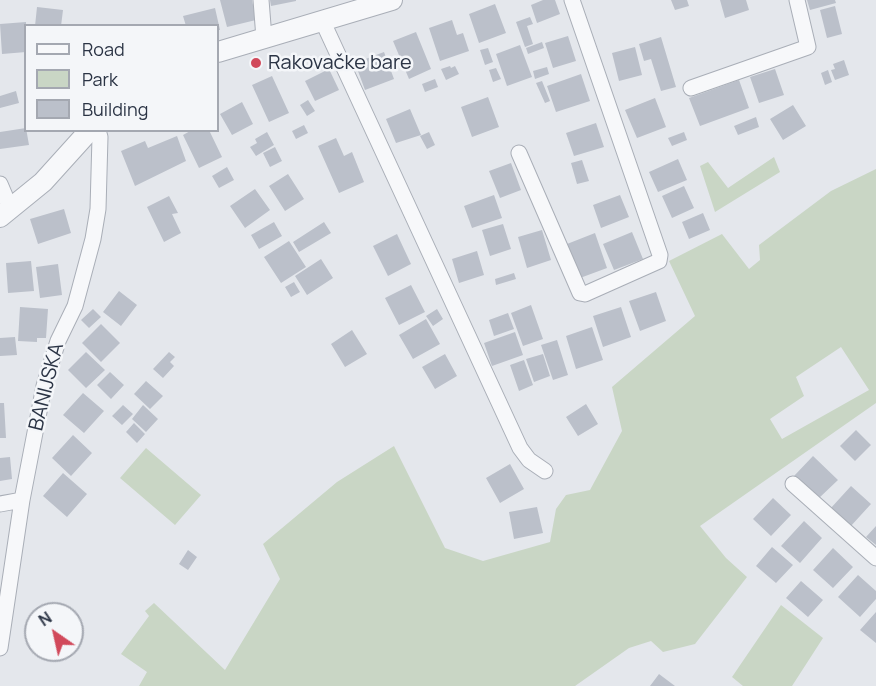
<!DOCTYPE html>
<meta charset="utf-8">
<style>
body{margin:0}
#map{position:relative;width:876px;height:686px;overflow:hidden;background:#e4e7ec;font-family:Manrope,sans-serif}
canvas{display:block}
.legend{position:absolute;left:24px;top:24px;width:195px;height:108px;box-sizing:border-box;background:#f4f6f9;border:2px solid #a4a8b1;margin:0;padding:8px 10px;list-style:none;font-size:18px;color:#2b3445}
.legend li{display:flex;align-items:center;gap:12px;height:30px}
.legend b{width:30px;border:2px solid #a4a8b1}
.north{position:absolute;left:24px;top:602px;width:60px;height:60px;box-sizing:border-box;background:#f4f6f9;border:2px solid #a4a8b1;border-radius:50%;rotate:326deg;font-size:16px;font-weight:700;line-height:24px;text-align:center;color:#2b3445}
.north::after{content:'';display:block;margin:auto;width:21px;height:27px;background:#d1495b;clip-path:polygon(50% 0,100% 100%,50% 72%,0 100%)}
</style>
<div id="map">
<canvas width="876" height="686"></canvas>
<ul class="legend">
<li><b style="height:8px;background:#f7f8fa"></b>Road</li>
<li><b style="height:16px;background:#c9d6c5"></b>Park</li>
<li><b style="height:16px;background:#bbc0ca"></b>Building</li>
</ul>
<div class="north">N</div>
</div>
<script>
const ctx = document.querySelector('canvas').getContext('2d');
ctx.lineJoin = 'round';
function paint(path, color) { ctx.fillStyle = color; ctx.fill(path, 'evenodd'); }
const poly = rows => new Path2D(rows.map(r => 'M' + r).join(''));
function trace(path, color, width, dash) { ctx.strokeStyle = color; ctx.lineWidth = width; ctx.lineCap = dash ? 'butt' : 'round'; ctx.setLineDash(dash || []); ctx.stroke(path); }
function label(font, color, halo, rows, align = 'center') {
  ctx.font = font + ' Manrope,sans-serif'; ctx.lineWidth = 5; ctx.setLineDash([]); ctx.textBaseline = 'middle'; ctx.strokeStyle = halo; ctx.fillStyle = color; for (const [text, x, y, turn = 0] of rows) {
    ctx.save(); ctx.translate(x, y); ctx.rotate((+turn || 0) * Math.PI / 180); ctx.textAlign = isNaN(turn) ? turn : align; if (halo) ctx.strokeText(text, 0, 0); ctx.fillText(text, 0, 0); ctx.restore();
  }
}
paint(poly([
 [774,157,780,172,715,212,700,166,708,162,728,188],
 [876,169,876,403,700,526,726,558,747,577,695,644,663,652,651,641,629,648,575,686,139,686,147,672,121,654,149,616,145,611,154,603,225,670,280,579,263,544,337,482,394,446,445,548,483,561,550,542,556,509,566,495,590,490,622,431,612,387,695,316,669,261,722,234,749,269,760,260,759,245,831,191],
 [841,347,869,390,782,439,770,419,804,396,796,377],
 [146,448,201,495,175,525,120,478],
 [781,605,823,638,792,686,743,686,732,677]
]), '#c9d6c5');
paint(poly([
 [220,0,252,0,256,20,227,27],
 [270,0,296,0,296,1,271,6],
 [543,0,555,0,560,14,537,23,531,5],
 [671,0,687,0,689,6,675,10],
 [720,0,746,0,749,10,725,18],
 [807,0,835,0,836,3,810,10],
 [495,4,506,33,479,43,469,14],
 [835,6,842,34,827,38,820,10],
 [37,7,63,10,61,26,35,26],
 [215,8,220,30,218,30,218,26,186,26,183,16],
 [530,17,533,24,527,26,533,44,525,47,516,22],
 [452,20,457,35,463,33,469,51,440,61,429,28],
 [26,22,26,52,2,54,0,24],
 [416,32,431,69,409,79,393,41],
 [568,36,576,61,553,68,545,43],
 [661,37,676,87,661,91,651,59,644,61,639,44],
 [542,42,544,48,528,54,526,48],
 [520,45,532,77,507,86,496,54],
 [635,47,642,75,619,81,612,53],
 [488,48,493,62,485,65,480,50],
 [384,52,394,79,365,90,355,63],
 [844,60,849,75,835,80,831,70,835,69,833,64],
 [450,66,451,68,455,66,459,74,446,80,441,69],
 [547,67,549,74,535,79,533,71],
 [496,68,501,79,493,82,489,70],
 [329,69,339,90,315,101,305,81],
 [775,69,784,95,759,103,750,77],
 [828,70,832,82,825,85,821,73],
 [581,74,590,101,556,112,547,86],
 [272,76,289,113,269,122,252,85],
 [435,79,438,87,425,92,422,84],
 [739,80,749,108,700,126,689,98],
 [542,81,550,101,545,103,536,83],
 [16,91,19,103,0,108,0,96],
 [488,97,499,127,472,137,461,107],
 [655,98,666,127,637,138,625,110],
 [308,100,315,111,307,116,300,105],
 [242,102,253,124,232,135,220,114],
 [793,105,806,126,783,140,770,119],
 [410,109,421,135,396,143,386,119],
 [756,117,759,127,738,135,734,126],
 [596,123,604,147,574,156,566,133],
 [304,125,308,133,296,139,292,131],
 [26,128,29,145,0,149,0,132],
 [192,130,209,130,222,157,199,168,183,135],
 [267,132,274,145,256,156,250,147,257,143,255,139],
 [429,132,435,145,427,149,420,136],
 [684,132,687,140,672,146,668,138],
 [177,136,186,161,135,186,121,151,145,141,148,148],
 [336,138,344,156,352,152,364,182,339,193,318,146],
 [275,147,282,161,270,167,263,153],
 [678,159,687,180,658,192,649,172],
 [582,160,589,181,577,184,571,163],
 [511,163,521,190,500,198,489,171],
 [227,167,234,180,219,188,212,176],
 [288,174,304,199,285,211,269,186],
 [684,186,694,208,672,218,662,196],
 [255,189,270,210,245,228,230,206],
 [494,195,502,218,472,228,464,206],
 [620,195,629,217,601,228,593,205],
 [169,196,178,213,172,214,181,233,164,242,147,207],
 [64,209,71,233,38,244,30,219],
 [703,213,710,230,689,239,682,222],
 [274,222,282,236,259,249,251,235],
 [324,222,331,233,299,252,293,242],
 [503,224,511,249,490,256,482,230],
 [542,230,551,260,527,268,518,237],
 [632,232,643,259,614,270,603,244],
 [595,233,607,268,580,278,567,244],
 [397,234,411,264,388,276,373,246],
 [289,241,306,267,281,283,264,257],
 [477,251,484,275,459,283,452,259],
 [321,259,333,278,307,295,295,276],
 [31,261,34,291,8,293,6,263],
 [58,264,62,295,40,298,36,267],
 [514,273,516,279,496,285,495,279],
 [294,282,300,292,291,297,285,287],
 [411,285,425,312,399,325,385,298],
 [119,291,137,305,121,326,103,312],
 [656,292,666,321,640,331,629,301],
 [531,305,543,339,523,346,511,313],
 [20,307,48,309,46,338,37,338,37,342,18,341],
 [621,307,631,337,603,347,593,316],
 [93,309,101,317,89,328,81,320],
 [437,309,443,319,433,326,426,316],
 [508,313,514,329,494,336,489,320],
 [426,319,440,344,413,359,399,335],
 [101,324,120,343,101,362,82,343],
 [592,327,603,360,576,369,566,336],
 [352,330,367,354,345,367,331,344],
 [515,332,523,355,492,366,484,343],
 [15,337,17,355,0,356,0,338],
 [557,340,568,375,553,380,541,345],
 [86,352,105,370,86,388,68,370],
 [169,352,175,357,170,362,174,366,163,378,153,369],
 [445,354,457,376,435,389,422,367],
 [543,354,550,376,534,382,526,359],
 [524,360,533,385,519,391,510,365],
 [110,372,124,385,111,399,97,385],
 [146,381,163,396,150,409,134,394],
 [83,393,104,411,84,433,63,415],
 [0,403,4,403,6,438,0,438],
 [586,404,598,424,578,436,566,417],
 [123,405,133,414,122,425,112,416],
 [143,405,158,419,146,432,132,419],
 [134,423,145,434,137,443,126,432],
 [856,430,871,445,855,461,840,446],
 [73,435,92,453,71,476,52,458],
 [813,456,838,480,818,499,794,476],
 [10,457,12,479,0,481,0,458],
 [510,464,524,489,500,503,486,478],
 [63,473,87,494,67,517,43,496],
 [851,486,871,504,850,527,830,509],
 [773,498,791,515,771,536,753,519],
 [537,507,543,533,514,539,509,512],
 [804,521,822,538,800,563,781,546],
 [876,526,876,545,866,537],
 [772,547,793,565,776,583,756,566],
 [833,548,853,567,833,588,813,570],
 [188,550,197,557,188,570,179,564],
 [858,575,876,591,876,599,860,617,838,597],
 [801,581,823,600,808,617,786,598],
 [876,612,876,643,860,630],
 [659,674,675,686,650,686]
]), '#bbc0ca');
const minor = poly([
 [261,0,264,38],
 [322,20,520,448,529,460,545,471],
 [691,88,808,47,797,0],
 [519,153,580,293,585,294,659,261,660,255,572,0],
 [0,184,11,210],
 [793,484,876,558],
 [0,504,22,500],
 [0,648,22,500,44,386,58,341,75,306,93,239,98,209,100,137,98,130]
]);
const tertiary = poly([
 [218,52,392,0],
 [0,217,43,182,90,130]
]);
trace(minor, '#a9aeb7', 17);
trace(tertiary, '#a9aeb7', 22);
trace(minor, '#f7f8fa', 15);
trace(tertiary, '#f7f8fa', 20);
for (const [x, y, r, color] of [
 [256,63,6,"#d1495b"]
]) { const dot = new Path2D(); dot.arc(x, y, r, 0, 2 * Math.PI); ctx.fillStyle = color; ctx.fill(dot); trace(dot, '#f4f6f9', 2); }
label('20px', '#2b3445', '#f4f6f9', [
 ["Rakovačke bare",268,63]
], 'left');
label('20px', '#2b3445', '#f4f6f9', [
 ["BANIJSKA",47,387,-76]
]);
</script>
